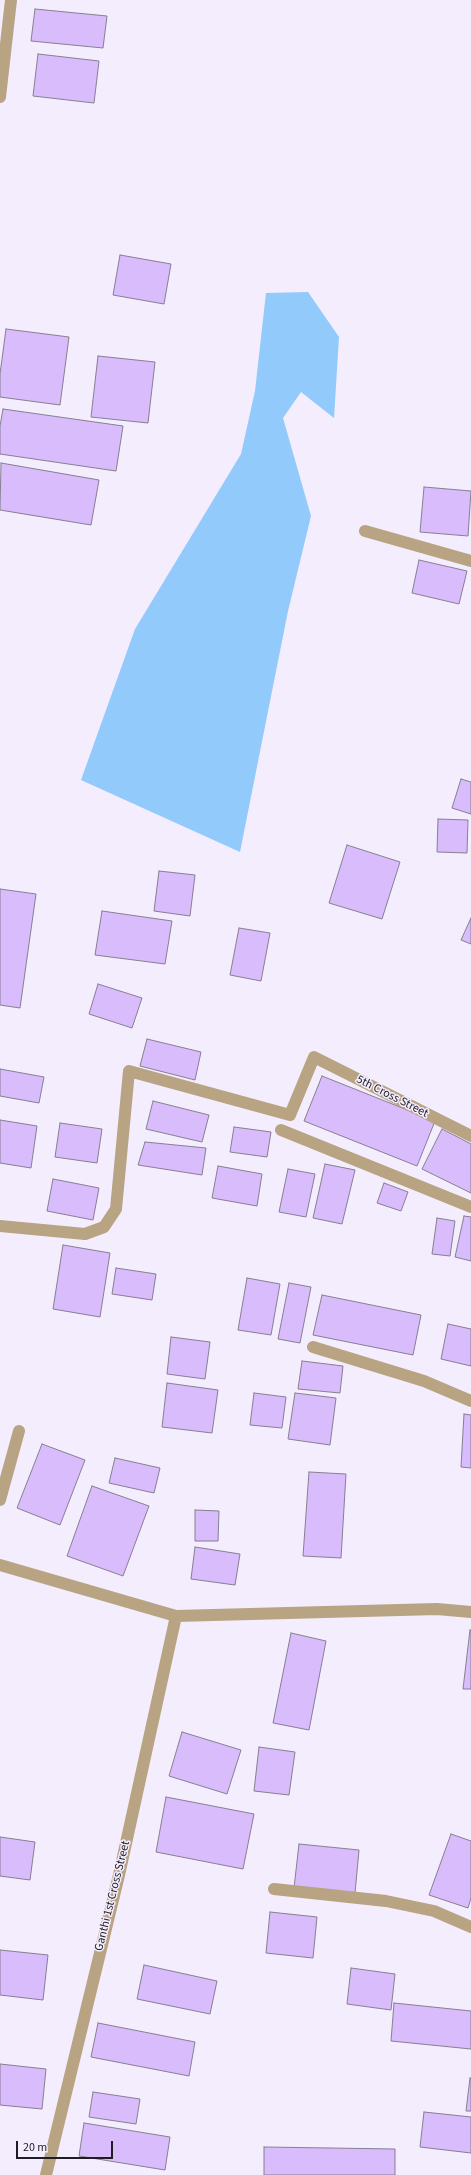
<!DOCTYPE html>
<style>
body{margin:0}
#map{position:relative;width:471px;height:2175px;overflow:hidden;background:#f4edfd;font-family:"Source Sans 3",sans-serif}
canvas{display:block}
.scale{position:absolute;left:16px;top:2141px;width:97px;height:18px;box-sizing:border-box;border:2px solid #1f1c23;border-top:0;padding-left:5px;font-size:12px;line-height:14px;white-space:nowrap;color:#1f1c23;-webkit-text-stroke:3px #f4edfd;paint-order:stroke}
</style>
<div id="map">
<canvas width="471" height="2175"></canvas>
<div class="scale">20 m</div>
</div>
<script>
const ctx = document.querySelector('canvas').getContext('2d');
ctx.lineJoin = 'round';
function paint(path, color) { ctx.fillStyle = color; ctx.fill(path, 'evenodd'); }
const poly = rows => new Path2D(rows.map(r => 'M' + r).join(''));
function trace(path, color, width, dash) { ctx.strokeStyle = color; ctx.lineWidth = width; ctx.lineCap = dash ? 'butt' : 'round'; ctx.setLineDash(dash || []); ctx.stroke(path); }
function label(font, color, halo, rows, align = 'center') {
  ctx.font = font + ' "Source Sans 3",sans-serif'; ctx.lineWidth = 3; ctx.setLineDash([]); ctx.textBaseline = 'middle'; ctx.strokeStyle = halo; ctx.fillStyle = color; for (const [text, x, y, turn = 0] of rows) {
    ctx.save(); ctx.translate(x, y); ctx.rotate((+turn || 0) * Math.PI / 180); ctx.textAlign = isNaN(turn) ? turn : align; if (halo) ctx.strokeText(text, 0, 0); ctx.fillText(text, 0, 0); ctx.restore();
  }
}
paint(poly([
 [308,292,339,337,334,418,301,392,283,418,311,516,288,611,240,852,81,780,135,629,241,454,255,391,266,293]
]), '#92cafc');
const building = poly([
 [35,9,107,16,103,48,31,41,35,9],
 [38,54,99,61,94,103,33,96,38,54],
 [120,255,171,264,164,304,113,295,120,255],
 [6,329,69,337,60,405,0,397,0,374,6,329],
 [98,356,155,362,148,423,91,417,98,356],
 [3,409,123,426,116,471,0,454,0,426,3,409],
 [1,463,99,480,91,525,0,510,1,463],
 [424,487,471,491,468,536,420,532,424,487],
 [419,560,467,571,459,604,412,593,419,560],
 [461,779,471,782,471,814,452,808,461,779],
 [438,819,468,820,467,853,437,852,438,819],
 [347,845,400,862,382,919,329,903,347,845],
 [159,871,195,875,190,916,154,911,159,871],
 [0,889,36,894,20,1008,0,1005,0,889],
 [102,911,172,921,165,964,95,955,102,911],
 [471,918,471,944,461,940,471,918],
 [239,928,270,933,261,981,230,975,239,928],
 [98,984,142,998,132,1028,89,1014,98,984],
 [147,1039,201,1052,195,1080,140,1066,147,1039],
 [0,1069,44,1077,39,1103,0,1096,0,1069],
 [322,1076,435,1121,417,1166,304,1121,322,1076],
 [153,1101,209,1115,202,1142,146,1129,153,1101],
 [0,1120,37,1126,31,1168,0,1163,0,1120],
 [60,1123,102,1129,97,1163,55,1157,60,1123],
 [234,1127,271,1132,267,1157,230,1152,234,1127],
 [442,1129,471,1144,471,1193,422,1169,442,1129],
 [145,1142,206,1148,202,1175,138,1165,145,1142],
 [325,1164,355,1170,342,1224,313,1218,325,1164],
 [218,1166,262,1174,257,1206,212,1198,218,1166],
 [288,1169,315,1174,306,1217,279,1212,288,1169],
 [53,1179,99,1188,93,1220,47,1211,53,1179],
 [384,1183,408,1192,401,1211,377,1203,384,1183],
 [464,1216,471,1217,471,1261,455,1257,464,1216],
 [437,1218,455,1221,450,1256,432,1254,437,1218],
 [63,1245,110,1253,100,1317,53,1309,63,1245],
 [116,1268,156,1274,152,1300,112,1294,116,1268],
 [247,1278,280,1284,271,1335,238,1330,247,1278],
 [289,1283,311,1287,300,1343,278,1339,289,1283],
 [322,1295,421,1315,413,1355,313,1335,322,1295],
 [448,1324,471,1329,471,1366,441,1359,448,1324],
 [171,1337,210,1342,205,1379,167,1374,171,1337],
 [302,1361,343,1366,340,1393,298,1389,302,1361],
 [167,1383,218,1390,212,1433,162,1427,167,1383],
 [254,1393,286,1397,282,1428,250,1425,254,1393],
 [295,1393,336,1398,330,1445,288,1439,295,1393],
 [464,1414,471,1415,471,1468,461,1467,464,1414],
 [42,1444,85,1460,60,1525,17,1508,42,1444],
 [115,1458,160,1468,154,1493,109,1483,115,1458],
 [309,1472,346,1474,341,1558,303,1556,309,1472],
 [92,1486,149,1506,123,1576,67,1556,92,1486],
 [195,1510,219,1511,218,1541,195,1541,195,1510],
 [195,1547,240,1554,235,1585,191,1579,195,1547],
 [470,1630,471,1630,471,1689,463,1689,470,1630],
 [291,1633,326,1641,309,1730,273,1723,291,1633],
 [182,1732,241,1750,227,1794,169,1776,182,1732],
 [259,1747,295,1752,289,1795,254,1791,259,1747],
 [166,1797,254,1814,243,1869,156,1852,166,1797],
 [451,1834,471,1841,471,1898,468,1908,429,1895,451,1834],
 [0,1837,35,1842,30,1880,0,1876,0,1837],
 [299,1844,359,1850,355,1893,294,1888,299,1844],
 [270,1912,317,1917,313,1958,266,1953,270,1912],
 [0,1950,48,1955,43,2000,0,1995,0,1950],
 [144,1965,217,1981,210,2014,137,1999,144,1965],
 [351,1968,395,1974,391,2010,347,2004,351,1968],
 [394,2003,471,2011,471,2049,391,2041,394,2003],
 [98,2023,195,2042,189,2076,91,2057,98,2023],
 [0,2064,46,2069,42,2109,0,2105,0,2064],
 [470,2078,471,2078,471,2111,466,2111,470,2078],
 [93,2092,140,2099,136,2124,89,2117,93,2092],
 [424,2112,471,2117,471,2153,420,2147,424,2112],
 [84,2123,170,2137,165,2170,79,2156,84,2123],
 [264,2147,395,2149,395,2175,264,2175,264,2147]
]);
paint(building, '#d8bcfc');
trace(building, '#867f91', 1);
trace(poly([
 [0,97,11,0],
 [365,531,471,561],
 [281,1130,471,1207],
 [0,1226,85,1234,104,1227,116,1209,129,1071,290,1115,314,1057,471,1136],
 [313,1347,424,1381,471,1401],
 [0,1500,19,1431],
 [0,1565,176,1616,437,1609,471,1612],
 [274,1889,386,1901,434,1911,471,1927],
 [46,2175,119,1875,176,1616]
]), '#b8a382', 12);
label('12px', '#1f1c23', '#f4edfd', [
 ["5th Cross Street",392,1097,27],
 ["Ganthi 1st Cross Street",113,1896,-76]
]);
</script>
